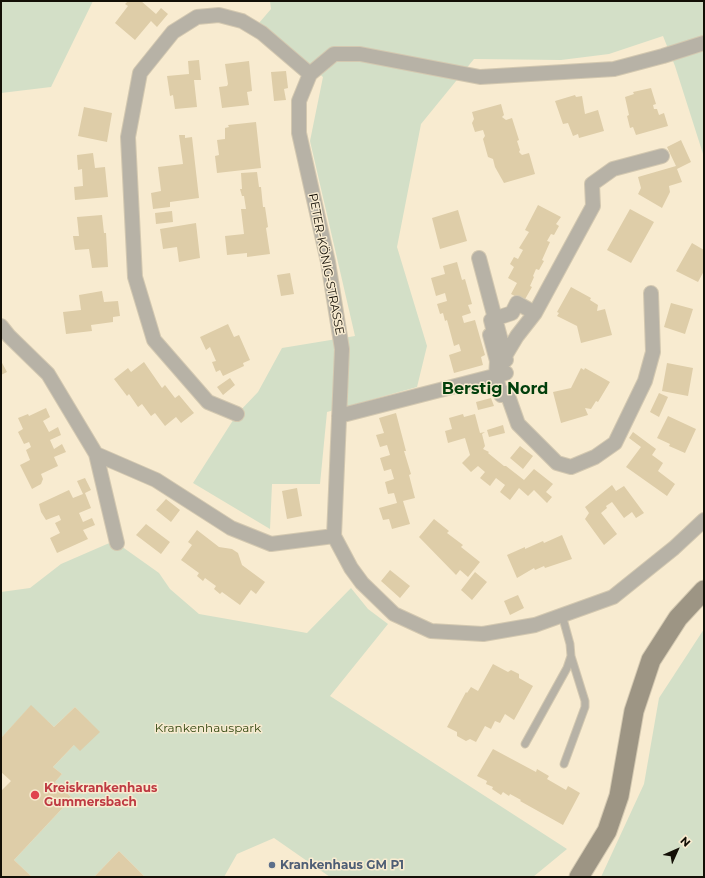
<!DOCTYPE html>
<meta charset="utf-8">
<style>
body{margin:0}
#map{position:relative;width:705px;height:878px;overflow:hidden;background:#f8ebd0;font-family:Montserrat,sans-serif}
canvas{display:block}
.frame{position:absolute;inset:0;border:2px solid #130f06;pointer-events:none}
.north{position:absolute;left:657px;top:830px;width:40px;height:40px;-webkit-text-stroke:3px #f8ebd0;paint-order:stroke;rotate:45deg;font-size:11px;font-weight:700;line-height:16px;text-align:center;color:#130f06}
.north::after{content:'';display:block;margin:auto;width:14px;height:18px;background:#130f06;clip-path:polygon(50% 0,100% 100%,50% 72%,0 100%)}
</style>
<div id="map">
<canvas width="705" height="878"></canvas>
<div class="frame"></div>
<div class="north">N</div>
</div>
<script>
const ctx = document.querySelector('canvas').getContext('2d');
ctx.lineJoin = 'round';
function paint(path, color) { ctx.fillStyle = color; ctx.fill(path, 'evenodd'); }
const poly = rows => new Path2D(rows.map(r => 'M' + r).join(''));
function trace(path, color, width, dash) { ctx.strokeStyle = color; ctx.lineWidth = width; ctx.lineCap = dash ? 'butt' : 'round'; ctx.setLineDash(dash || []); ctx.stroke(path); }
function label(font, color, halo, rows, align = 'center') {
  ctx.font = font + ' Montserrat,sans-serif'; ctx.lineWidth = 3; ctx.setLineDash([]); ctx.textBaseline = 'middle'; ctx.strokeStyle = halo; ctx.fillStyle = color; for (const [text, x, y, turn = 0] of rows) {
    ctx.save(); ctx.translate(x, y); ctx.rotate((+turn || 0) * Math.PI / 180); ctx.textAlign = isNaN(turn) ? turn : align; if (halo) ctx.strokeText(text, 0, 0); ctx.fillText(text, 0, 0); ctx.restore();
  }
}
paint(poly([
 [1,1,93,1,51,87,1,93],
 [270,1,704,1,704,157,675,66,663,36,609,54,561,60,474,59,421,124,397,247,427,346,417,387,327,412,320,484,272,484,270,529,193,483,237,414,258,392,282,348,355,336,310,141,323,77,259,23,271,9],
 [114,541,159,573,170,589,199,614,307,633,351,588,368,609,388,624,330,696,567,849,533,877,330,877,274,838,237,854,224,877,145,877,119,851,94,877,32,877,14,860,72,798,55,782,62,774,53,767,74,745,99,732,75,707,54,727,31,706,1,738,1,592,30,588,61,564],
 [704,629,704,877,601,877,644,784,659,698]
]), '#d3dfc7');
paint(poly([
 [128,1,141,1,156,14,161,8,168,14,157,27,151,21,135,40,115,23,128,6,125,4],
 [199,60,201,80,194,80,197,107,175,109,173,95,170,96,167,76,189,74,188,61],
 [249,61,252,91,247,92,249,105,222,108,219,87,227,86,228,84,225,64],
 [286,71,288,88,284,89,286,100,274,101,271,72],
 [651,88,656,104,653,105,654,109,657,109,659,115,664,113,668,126,636,135,633,127,630,128,627,116,629,115,625,97,634,94,633,92],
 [575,95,576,97,582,96,585,114,598,110,604,131,579,138,578,134,573,136,568,123,563,124,555,101],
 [501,104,504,115,502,117,506,120,512,118,519,140,517,141,520,150,519,152,522,155,529,153,535,174,504,183,495,167,493,159,488,157,483,139,485,136,483,130,475,132,472,123,474,119,472,112],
 [84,107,112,113,107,142,78,136],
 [256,122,261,168,217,173,215,156,219,155,217,140,225,139,225,128,229,127,228,125],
 [179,135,185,135,185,138,192,137,199,198,170,202,170,207,153,209,151,193,161,191,158,167,183,164],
 [681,140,691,162,677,169,682,182,669,186,670,192,662,208,638,194,641,188,638,177,676,166,667,147],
 [93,153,95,168,105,167,108,197,75,200,74,187,83,186,82,169,78,170,77,155],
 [257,172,259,187,261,187,263,207,265,207,268,227,266,228,270,254,247,257,247,253,227,255,225,236,244,234,241,209,246,209,244,196,242,196,240,189,242,189,241,173],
 [538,205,561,217,556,224,559,226,554,235,551,234,547,241,550,242,542,260,544,261,539,270,536,269,533,276,534,277,530,286,532,287,524,301,511,294,517,283,508,278,514,267,510,264,514,257,518,259,523,250,519,248,529,232,525,230],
 [630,209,654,222,631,263,607,250],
 [458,210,467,241,440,249,432,218],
 [172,211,173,222,156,224,155,213],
 [102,215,104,233,106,233,108,267,92,268,89,249,75,250,73,236,79,236,77,217],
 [196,223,200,258,179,262,177,247,163,249,160,229],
 [692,243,704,250,704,271,698,282,676,271],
 [457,262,462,280,465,279,472,304,468,305,471,313,462,316,464,323,475,320,485,355,481,357,483,365,454,373,449,355,461,351,459,344,454,346,447,320,445,321,443,313,440,314,437,304,447,301,445,293,436,296,431,278,445,274,443,266],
 [290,273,294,294,281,296,277,275],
 [571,287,591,298,590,300,598,305,597,311,605,309,612,335,581,343,577,326,557,316,559,313,557,312],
 [102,291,104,302,118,301,120,316,113,317,113,322,91,325,92,331,66,334,63,312,81,310,79,295],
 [671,303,693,309,685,334,664,327],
 [228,324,234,337,239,335,250,360,243,363,244,366,223,376,220,370,216,372,212,362,216,361,210,347,206,350,200,337],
 [1,361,7,372,1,375],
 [144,362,162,388,165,385,175,398,179,395,194,413,181,423,176,417,165,426,155,413,151,416,142,404,138,407,129,394,127,396,114,379,128,368,131,372],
 [667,363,693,368,688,396,662,391],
 [581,368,584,370,585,368,610,382,598,402,596,401,591,409,585,408,588,415,561,423,553,392,571,388],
 [230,378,235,385,223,395,217,387],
 [659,393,668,397,659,417,650,412],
 [491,398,494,406,478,410,476,402],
 [46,408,50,417,43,421,49,432,58,427,61,435,50,440,54,449,62,444,66,452,54,457,58,466,41,474,43,479,41,484,32,489,20,465,30,460,26,450,31,447,29,442,24,444,18,432,23,429,18,418,28,414,29,416],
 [396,413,406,451,404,451,411,474,409,475,415,498,403,501,410,524,392,529,389,519,383,520,379,508,397,503,394,493,388,494,385,482,394,479,391,469,384,471,380,458,390,455,387,445,380,447,376,435,384,433,379,418],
 [463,414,464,417,475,414,480,433,485,432,482,434,485,446,483,449,489,452,488,453,504,466,506,466,524,480,534,469,553,484,546,492,552,497,547,503,534,490,528,496,519,488,510,500,500,492,505,485,496,478,490,486,480,478,485,472,478,466,471,472,462,463,470,455,465,438,448,443,445,431,452,429,449,418],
 [668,416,696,429,685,453,669,446,670,444,657,438],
 [503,425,505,433,489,437,487,430],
 [633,432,656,449,652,455,663,463,658,471,675,484,667,496,626,467,641,447,629,438],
 [520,446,533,456,523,469,510,458],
 [85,478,91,490,85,493,91,508,79,513,83,522,92,518,95,525,83,530,88,539,57,553,50,538,60,533,55,523,61,520,59,515,46,520,41,512,39,504,69,490,73,498,83,494,77,481],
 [612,485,616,491,624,486,644,513,636,518,632,512,624,518,612,502,606,506,607,508,601,513,617,534,604,545,585,519,589,513,585,507],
 [297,488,302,516,287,519,282,491],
 [166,499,180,510,171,522,156,510],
 [434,519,449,531,447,533,463,545,461,547,480,562,468,577,460,570,456,575,419,537],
 [146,524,170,542,161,554,136,535],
 [197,530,219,547,232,549,238,553,242,565,265,582,256,594,251,590,240,605,222,592,220,594,214,589,216,586,205,578,203,581,197,576,199,573,181,560,192,545,188,542],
 [562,535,572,559,545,568,544,566,535,570,534,568,517,578,507,555,525,547,525,549,543,541,544,543],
 [390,570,410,586,400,598,381,581],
 [475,572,487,582,472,600,461,590],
 [518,595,524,608,510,615,504,601],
 [493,664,508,672,511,670,519,674,519,678,533,686,514,720,505,714,500,723,495,721,491,729,485,726,476,742,470,739,466,741,457,736,457,732,447,727,466,692,467,693,471,687,478,691],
 [31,705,54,727,75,707,100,732,80,751,74,745,53,767,62,774,55,782,72,798,14,860,32,877,1,877,1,791,11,781,1,772,1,738],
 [493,749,536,772,537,769,549,776,547,779,566,790,568,786,580,793,563,825,520,801,521,800,510,794,509,796,503,792,501,795,492,789,493,787,486,784,487,781,477,776],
 [119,851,145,877,94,877]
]), '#decda8');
const lane = poly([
 [525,744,567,668,571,656,570,644,562,615],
 [564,764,585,707,585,701,571,656]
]);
const street = poly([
 [704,43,663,56,614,69,480,77,360,54,334,54,310,74,299,101,299,133,328,262,342,349,334,536,351,568,362,583,394,614,431,631,483,634,535,625,613,597,674,548,704,520],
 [479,258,505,356],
 [651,293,653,352,645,381,615,443,595,457,571,467,557,463,518,424,507,393,501,395,496,377,497,361,490,335,494,332,491,320,512,313,517,303,535,313,593,206,592,184,613,169,662,156],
 [1,326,9,336,48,374,96,454,156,480,231,528,271,544,334,536],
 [506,360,505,356,517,336,535,313],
 [237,414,208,402,154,340,135,277,128,137,140,73,173,32,197,17,219,15,242,21,262,33,310,74],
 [339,416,506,373],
 [96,454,117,543]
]);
const secondary = poly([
 [579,877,607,831,619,796,634,711,651,660,678,618,704,590]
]);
trace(lane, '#d3c8b0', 9);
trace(street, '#d3c8b0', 16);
trace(secondary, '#d3c8b0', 21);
trace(lane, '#b7b2a6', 7);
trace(street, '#b7b2a6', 14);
trace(secondary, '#9d9584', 19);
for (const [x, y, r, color] of [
 [35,795,5,"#e0444e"],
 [272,865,4,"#5c6f8a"]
]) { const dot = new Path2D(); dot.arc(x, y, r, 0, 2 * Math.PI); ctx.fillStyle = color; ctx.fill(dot); trace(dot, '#f8ebd0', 1.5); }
label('12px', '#130f06', '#f8ebd0', [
 ["PETER-KÖNIG-STRASSE",326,264,79]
]);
label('12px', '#30450e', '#f8ebd0', [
 ["Krankenhauspark",208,728]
]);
label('bold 12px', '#be3a42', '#f8ebd0', [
 ["Kreiskrankenhaus",44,788],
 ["Gummersbach",44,802]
], 'left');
label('bold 12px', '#4e5e75', '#f8ebd0', [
 ["Krankenhaus GM P1",280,865]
], 'left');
label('bold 16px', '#013f0b', '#f8ebd0', [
 ["Berstig Nord",495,389]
]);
</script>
